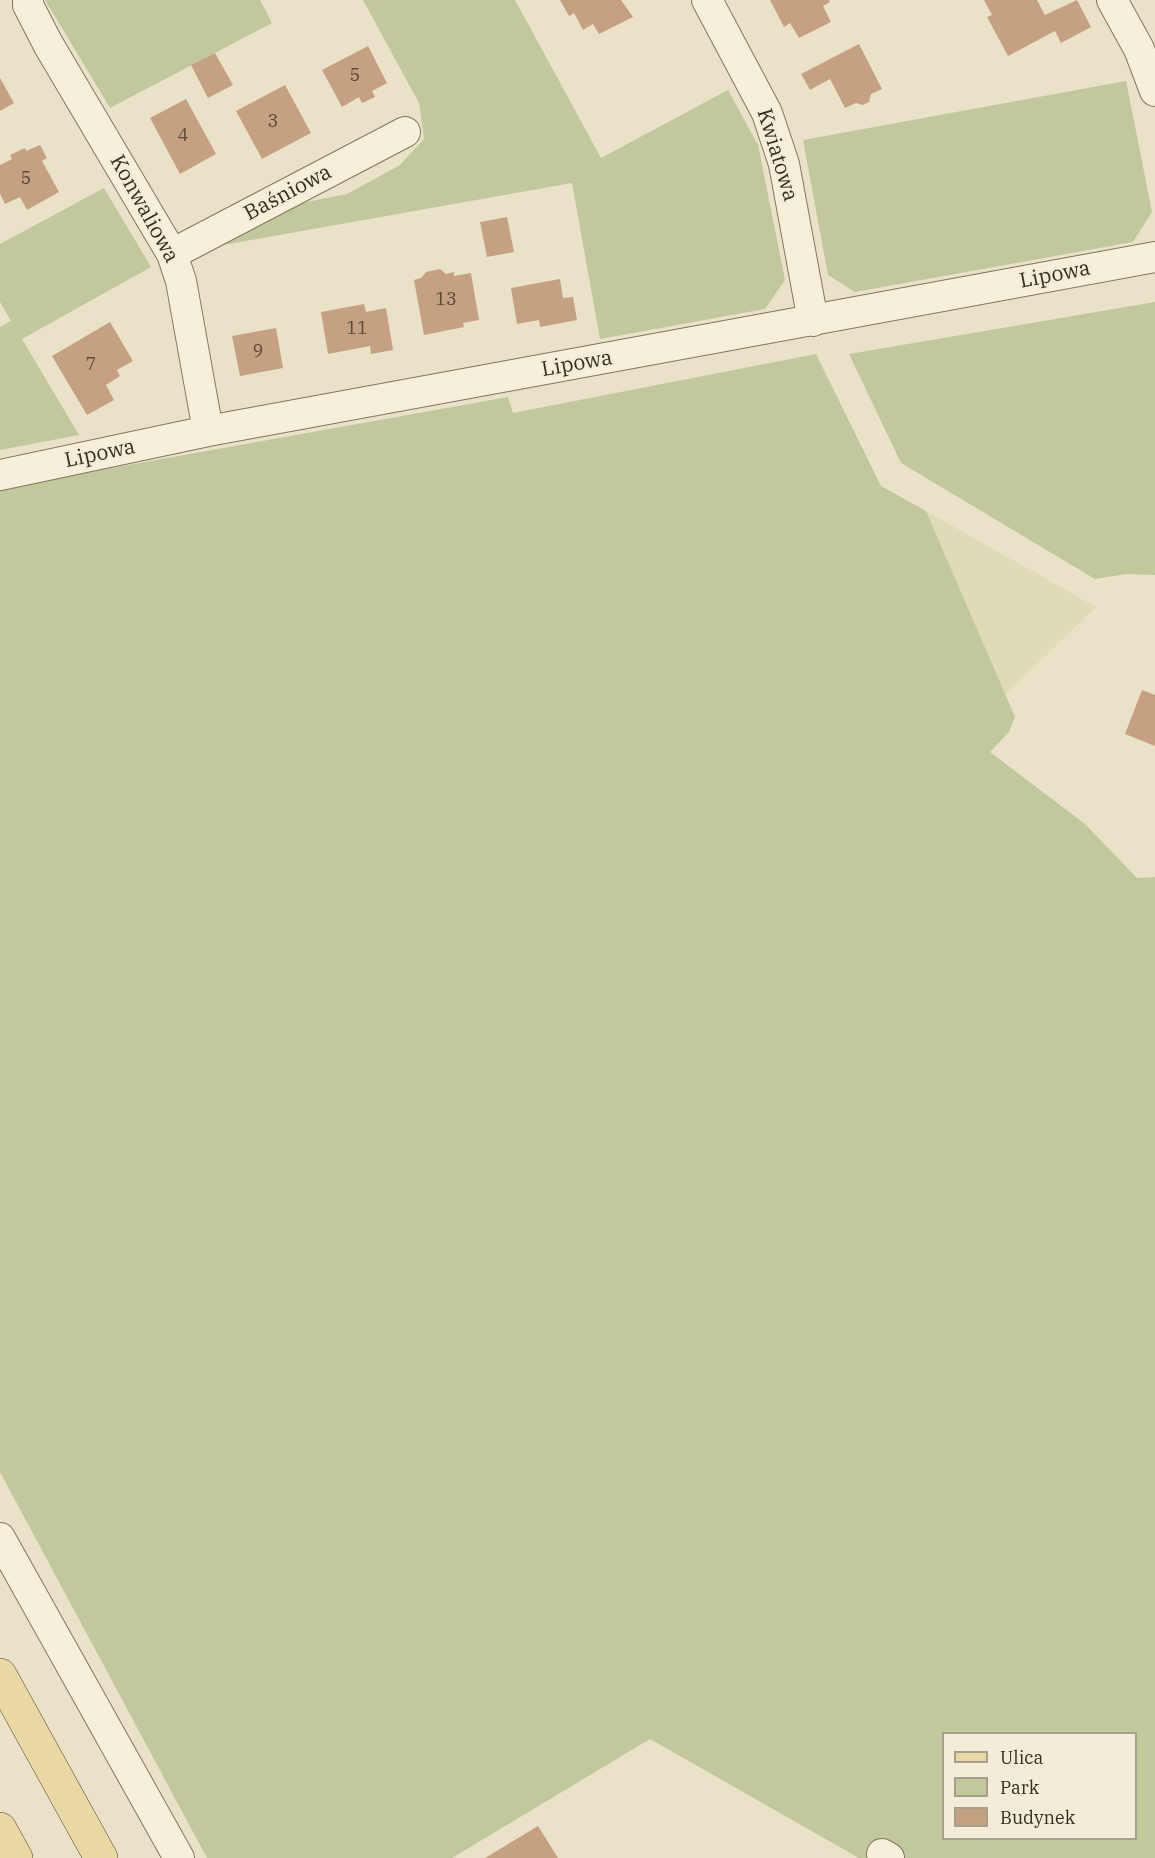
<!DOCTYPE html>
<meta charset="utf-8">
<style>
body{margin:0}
#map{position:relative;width:1155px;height:1858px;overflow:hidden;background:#eae2c8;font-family:"IBM Plex Serif",serif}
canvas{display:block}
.legend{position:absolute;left:942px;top:1732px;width:195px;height:108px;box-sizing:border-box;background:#f3ecd7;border:2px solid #a79f8e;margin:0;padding:8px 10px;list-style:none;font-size:18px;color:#362c21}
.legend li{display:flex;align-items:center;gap:12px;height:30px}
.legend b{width:30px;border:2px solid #a79f8e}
</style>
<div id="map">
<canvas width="1155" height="1858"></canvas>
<ul class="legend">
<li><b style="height:8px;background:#ead8a3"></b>Ulica</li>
<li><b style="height:16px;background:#c0c89c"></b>Park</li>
<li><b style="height:16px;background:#c5a181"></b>Budynek</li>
</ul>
</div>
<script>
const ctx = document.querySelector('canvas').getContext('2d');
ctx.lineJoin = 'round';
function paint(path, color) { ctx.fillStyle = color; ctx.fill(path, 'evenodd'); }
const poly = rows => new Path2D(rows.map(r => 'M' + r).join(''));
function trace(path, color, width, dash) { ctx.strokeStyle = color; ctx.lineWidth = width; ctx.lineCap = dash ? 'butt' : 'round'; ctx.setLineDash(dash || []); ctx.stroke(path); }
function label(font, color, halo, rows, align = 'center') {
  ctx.font = font + ' "IBM Plex Serif",serif'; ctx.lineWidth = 5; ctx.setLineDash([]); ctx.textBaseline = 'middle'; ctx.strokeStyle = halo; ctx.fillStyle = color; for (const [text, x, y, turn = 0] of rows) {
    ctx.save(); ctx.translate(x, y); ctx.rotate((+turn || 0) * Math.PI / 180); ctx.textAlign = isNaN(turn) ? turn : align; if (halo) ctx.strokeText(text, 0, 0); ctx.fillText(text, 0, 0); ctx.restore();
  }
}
paint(poly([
 [926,511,1096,607,1005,695]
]), '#dfdbb6');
paint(poly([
 [45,0,260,0,272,23,110,108],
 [363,0,515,0,601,158,728,90,758,145,785,280,765,309,600,339,572,183,195,250,296,204,347,194,400,165,424,139,419,103],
 [1126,81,1152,212,1133,242,855,292,828,275,803,140],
 [104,188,151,267,22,339,79,435,0,450,0,327,11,321,0,302,0,244],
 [1155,302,1155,575,1126,574,1095,579,901,463,849,354],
 [816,354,881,486,926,511,1015,717,1009,732,990,752,1085,824,1137,878,1155,877,1155,1858,859,1858,650,1739,452,1858,207,1858,0,1472,0,488,508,397,513,413],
 [944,1734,1136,1734,1136,1838,944,1838]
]), '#c0c89c');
paint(poly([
 [560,0,621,0,633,17,599,34,593,24,583,30,574,13,569,16],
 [770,0,829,0,830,2,823,6,831,22,799,38,790,23,784,27],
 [984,0,1037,0,1045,15,1077,0,1091,27,1061,43,1055,31,1008,56,987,17,992,15],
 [859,44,882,89,871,94,869,102,863,105,856,103,845,108,830,79,810,90,801,74],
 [368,46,387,83,372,91,375,97,362,103,359,97,342,107,322,70],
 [215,53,233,85,208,98,191,65],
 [0,78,14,103,0,111],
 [285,85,311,133,262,159,236,111],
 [186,99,216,154,180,174,150,118],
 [40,145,47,158,42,161,59,192,27,210,20,197,5,204,0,194,0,165,12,159,10,155,25,148,26,151],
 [507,217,514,252,487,257,480,222],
 [440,269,446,274,454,272,454,276,471,273,479,320,463,323,464,327,424,335,414,280,421,278,426,272],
 [560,279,563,298,573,297,577,320,540,327,539,320,517,324,511,288],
 [364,304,366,312,386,308,393,350,371,354,370,346,328,354,321,312],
 [110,322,133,361,117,370,120,376,106,385,114,400,87,415,52,356],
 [276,328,283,368,240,376,232,336],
 [1142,690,1155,695,1155,746,1125,734],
 [538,1826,558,1858,485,1858]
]), '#c5a181');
const minor = poly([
 [28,0,28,5,48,44,172,254,181,281,208,431],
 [707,0,767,113,784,164,813,321],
 [1112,0,1139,49,1155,91],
 [172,254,405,132],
 [0,475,208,431,1155,257],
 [0,1538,179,1858],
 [882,1854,889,1858]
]);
const major = poly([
 [0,1675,101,1858],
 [0,1829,16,1858]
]);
trace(minor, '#85755e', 32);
trace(major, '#534332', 34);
trace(minor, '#f6efda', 30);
trace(major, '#ead8a3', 33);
label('18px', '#5a4939', null, [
 ["5",355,76],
 ["3",273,122],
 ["4",183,136],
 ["5",26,179],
 ["13",446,300],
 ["11",357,329],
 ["9",258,352],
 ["7",91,365]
]);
label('21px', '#362c21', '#f3ecd7', [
 ["Kwiatowa",777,155,73],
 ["Baśniowa",288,193,-28],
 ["Konwaliowa",144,209,61],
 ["Lipowa",1055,275,-11],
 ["Lipowa",577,364,-10],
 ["Lipowa",100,454,-12]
]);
</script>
